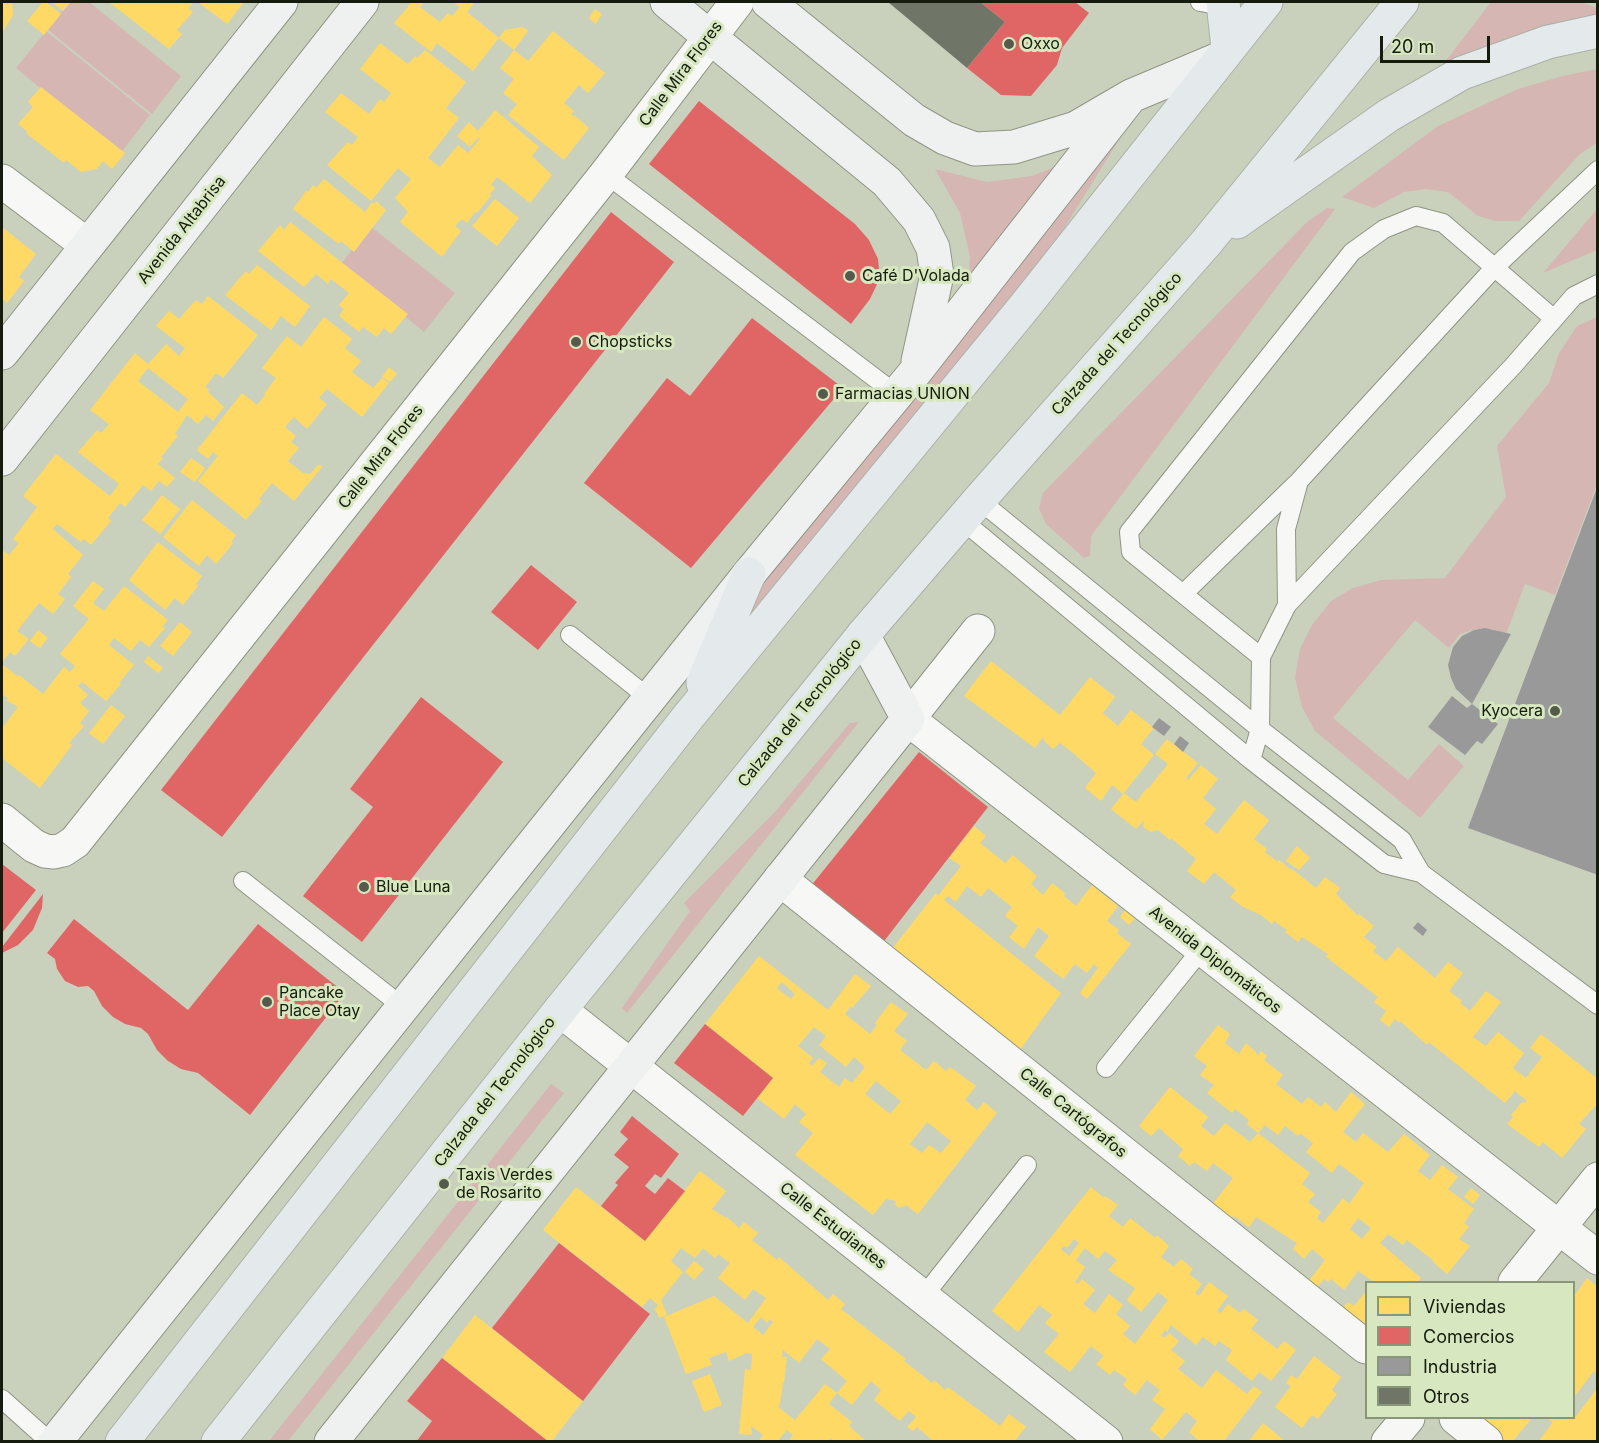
<!DOCTYPE html>
<meta charset="utf-8">
<style>
body{margin:0}
#map{position:relative;width:1599px;height:1443px;overflow:hidden;background:#c9d1bc;font-family:Inter,sans-serif}
canvas{display:block}
.frame{position:absolute;inset:0;border:3px solid #161c0d;pointer-events:none}
.legend{position:absolute;left:1365px;top:1281px;width:210px;height:138px;box-sizing:border-box;background:#d7e7bf;border:2px solid #8a9678;margin:0;padding:8px 10px;list-style:none;font-size:18px;color:#161c0d}
.legend li{display:flex;align-items:center;gap:12px;height:30px}
.legend b{width:30px;border:2px solid #8a9678}
.scale{position:absolute;left:1380px;top:36px;width:110px;height:27px;box-sizing:border-box;border:3px solid #161c0d;border-top:0;padding-left:8px;font-size:18px;line-height:21px;white-space:nowrap;color:#161c0d;-webkit-text-stroke:4px #d7e7bf;paint-order:stroke}
</style>
<div id="map">
<canvas width="1599" height="1443"></canvas>
<div class="frame"></div>
<ul class="legend">
<li><b style="height:16px;background:#ffd966"></b>Viviendas</li>
<li><b style="height:16px;background:#e06666"></b>Comercios</li>
<li><b style="height:16px;background:#999"></b>Industria</li>
<li><b style="height:16px;background:#707667"></b>Otros</li>
</ul>
<div class="scale">20 m</div>
</div>
<script>
const ctx = document.querySelector('canvas').getContext('2d');
ctx.lineJoin = 'round';
function paint(path, color) { ctx.fillStyle = color; ctx.fill(path, 'evenodd'); }
const poly = rows => new Path2D(rows.map(r => 'M' + r).join(''));
function trace(path, color, width, dash) { ctx.strokeStyle = color; ctx.lineWidth = width; ctx.lineCap = dash ? 'butt' : 'round'; ctx.setLineDash(dash || []); ctx.stroke(path); }
function label(font, color, halo, rows, align = 'center') {
  ctx.font = font + ' Inter,sans-serif'; ctx.lineWidth = 6; ctx.setLineDash([]); ctx.textBaseline = 'middle'; ctx.strokeStyle = halo; ctx.fillStyle = color; for (const [text, x, y, turn = 0] of rows) {
    ctx.save(); ctx.translate(x, y); ctx.rotate((+turn || 0) * Math.PI / 180); ctx.textAlign = isNaN(turn) ? turn : align; if (halo) ctx.strokeText(text, 0, 0); ctx.fillText(text, 0, 0); ctx.restore();
  }
}
paint(poly([
 [70,2,89,2,181,76,152,114,47,29],
 [1491,2,1581,2,1597,8,1597,18,1441,67],
 [46,31,150,115,120,154,16,68],
 [1597,69,1597,143,1580,154,1519,221,1496,221,1478,216,1448,192,1426,189,1404,192,1374,208,1342,197,1438,126,1518,89,1563,76],
 [1139,108,1051,249,737,630,765,574],
 [1062,164,968,286,970,257,960,213,935,169,987,182,1032,176],
 [1327,208,1335,209,1091,536,1090,556,1084,558,1046,524,1039,508,1043,493,1307,222],
 [1597,209,1597,250,1543,273],
 [370,226,455,293,424,332,341,264],
 [1597,317,1597,484,1555,595,1525,584,1506,634,1492,629,1476,629,1460,634,1449,648,1415,620,1333,718,1408,780,1439,744,1464,766,1420,818,1315,731,1302,707,1295,678,1300,649,1312,625,1331,601,1353,588,1381,580,1445,578,1506,497,1497,446,1549,383,1559,353,1577,326],
 [859,722,627,1013,622,1008,690,911,684,903,774,813,850,723],
 [551,1084,564,1093,288,1441,269,1441]
]), '#d5b6b3');
paint(poly([
 [2,2,12,2,13,15,2,33],
 [43,2,46,2,61,14,44,35,27,21],
 [52,2,71,2,63,11],
 [109,2,194,2,188,8,193,12,177,30,182,34,169,49],
 [198,2,244,2,227,24],
 [412,2,425,2,420,7,440,22,448,13,452,16,460,7,453,2,475,2,467,12,499,38,505,30,523,27,528,31,514,50,499,38,473,71,437,43,431,52,394,23],
 [595,9,602,14,596,24,589,18],
 [553,31,605,73,588,93,579,85,564,103,574,111,571,115,573,116,574,115,589,128,564,160,508,115,517,104,503,93,514,79,500,68,514,50,528,61],
 [380,43,408,64,415,56,417,58,425,50,466,82,446,108,459,118,428,158,440,167,458,145,468,153,480,139,478,138,470,147,457,136,469,122,478,131,495,110,539,147,532,156,552,175,530,203,497,177,491,185,495,188,490,194,491,196,477,213,475,212,467,223,462,219,455,226,461,231,442,257,400,222,408,212,395,198,411,179,398,168,371,201,327,165,348,142,352,145,358,137,325,112,341,93,369,114,380,99,384,102,391,93,360,69],
 [41,87,125,153,112,169,103,161,97,169,81,172,66,160,64,163,26,133,28,132,18,124,33,107,28,102],
 [324,179,365,212,372,202,374,204,376,201,386,210,354,252,341,241,339,244,293,209,306,191,308,192,313,185,316,188],
 [495,199,519,218,497,246,472,226],
 [290,222,408,314,391,334,384,328,377,337,363,327,359,332,339,316,344,309,339,305,349,293,331,279,328,284,316,274,304,287,258,251,280,225,284,230],
 [2,227,36,254,19,277,24,281,7,303,2,299],
 [257,265,310,306,295,327,281,316,271,330,225,295,246,271,249,274],
 [208,296,258,335,223,378,216,373,205,387,209,389,208,392,224,407,213,421,206,415,198,424,187,415,175,434,178,436,161,457,163,458,158,464,175,478,167,487,159,481,151,491,143,485,125,507,120,503,108,518,111,521,91,545,84,539,81,542,57,524,53,529,83,555,68,574,71,577,58,594,65,599,53,614,39,603,17,631,29,639,15,656,10,652,2,663,2,550,9,555,19,543,13,539,37,507,23,496,56,454,110,496,119,484,78,452,97,430,101,433,109,424,90,410,135,353,148,364,166,344,179,356,185,348,156,326,169,311,179,319,196,300,202,304],
 [148,368,188,399,178,412,138,381],
 [324,317,352,339,345,348,361,361,352,372,373,388,382,378,389,383,362,417,327,389,319,398,327,404,307,429,294,417,285,427,296,436,291,442,299,448,288,461,303,473,310,474,318,465,323,466,294,501,272,483,259,499,262,501,246,520,198,481,218,456,213,452,208,459,197,450,242,393,257,405,265,395,264,394,276,378,262,368,287,336,301,347],
 [389,367,397,374,390,382,382,377],
 [191,458,205,468,195,482,180,472],
 [162,495,180,509,160,534,142,520],
 [192,500,236,535,231,542,233,543,216,564,207,555,199,566,163,537],
 [158,542,202,576,196,584,198,586,183,605,175,598,165,610,129,580],
 [93,581,104,589,93,603,104,611,124,586,168,620,162,627,165,628,149,647,140,640,131,651,114,638,109,645,134,665,119,683,121,684,106,701,82,682,78,686,88,695,80,703,89,711,80,723,84,726,69,743,72,745,40,788,2,758,2,728,18,707,6,700,8,698,3,695,2,696,2,664,17,676,19,675,43,694,64,667,70,672,75,666,60,654,89,619,73,606],
 [180,622,192,632,173,656,160,646],
 [38,630,48,638,40,648,30,641],
 [148,656,163,668,158,673,144,662],
 [991,661,1060,715,1090,677,1115,697,1103,713,1118,726,1131,710,1154,728,1141,744,1154,755,1123,794,1112,785,1101,801,1085,788,1096,773,1072,752,1060,743,1053,749,1044,741,1043,737,1035,748,964,696],
 [111,705,125,716,103,744,89,733],
 [1167,739,1198,763,1186,778,1188,780,1201,765,1218,779,1203,798,1216,809,1204,824,1217,834,1244,800,1269,820,1254,839,1267,849,1265,852,1278,862,1279,860,1291,870,1292,869,1316,888,1325,877,1340,888,1336,894,1358,916,1359,914,1374,926,1364,937,1377,947,1373,951,1386,961,1398,947,1435,978,1448,962,1463,973,1449,991,1462,1001,1460,1003,1470,1011,1486,991,1501,1002,1473,1037,1486,1046,1498,1032,1524,1053,1513,1068,1526,1078,1542,1057,1530,1048,1541,1034,1598,1079,1598,1103,1579,1124,1586,1129,1562,1158,1543,1142,1539,1147,1507,1124,1513,1117,1511,1115,1522,1102,1524,1103,1527,1101,1515,1091,1505,1103,1429,1042,1427,1045,1400,1021,1400,1023,1395,1019,1389,1027,1380,1020,1386,1011,1374,1002,1378,997,1326,957,1328,954,1302,937,1298,942,1285,932,1287,930,1274,921,1272,924,1261,915,1243,907,1230,897,1236,890,1214,872,1204,884,1187,871,1196,859,1171,838,1170,840,1158,830,1151,832,1143,827,1144,820,1136,829,1111,809,1124,793,1136,802,1147,788,1148,789,1168,764,1155,754],
 [974,826,986,836,980,843,1005,863,1013,855,1037,876,1031,884,1043,895,1052,883,1065,893,1064,896,1076,906,1092,885,1118,906,1107,921,1119,930,1117,933,1131,944,1087,999,1080,993,1098,968,1094,964,1087,973,1075,964,1063,979,1034,956,1049,936,1038,927,1024,949,1009,937,1018,926,1005,916,1012,907,988,888,981,897,967,886,956,902,948,896,944,900,1061,993,1020,1050,892,949,936,893,938,896,961,866,949,858],
 [1297,846,1310,858,1299,870,1286,861],
 [1125,910,1135,918,1129,925,1120,917],
 [759,956,828,1010,855,974,871,986,852,1008,851,1006,845,1014,870,1034,877,1025,875,1023,891,1002,908,1014,894,1031,907,1041,900,1050,926,1070,934,1061,946,1071,950,1067,976,1086,965,1100,977,1110,984,1102,997,1113,918,1214,906,1205,899,1208,895,1204,896,1201,886,1199,873,1215,795,1155,813,1133,799,1122,806,1114,795,1104,784,1119,757,1098,773,1078,705,1024],
 [782,982,795,994,791,999,777,988],
 [814,1027,826,1036,819,1045,846,1067,854,1057,865,1067,852,1083,845,1078,839,1087,820,1072,827,1063,819,1058,812,1066,809,1063,813,1058,798,1046],
 [876,1081,901,1101,890,1114,865,1094],
 [927,1122,951,1141,941,1153,929,1145,922,1153,910,1144],
 [1218,1025,1230,1034,1225,1043,1239,1054,1246,1043,1257,1053,1256,1054,1258,1055,1261,1051,1267,1056,1264,1060,1283,1075,1276,1084,1302,1104,1308,1097,1321,1107,1325,1102,1336,1112,1351,1092,1365,1104,1343,1132,1356,1142,1363,1133,1388,1152,1404,1134,1430,1155,1418,1171,1430,1180,1442,1165,1458,1177,1448,1189,1474,1209,1464,1223,1469,1227,1459,1239,1470,1246,1447,1274,1433,1262,1434,1261,1407,1240,1403,1245,1388,1234,1380,1243,1421,1278,1417,1282,1374,1282,1358,1271,1344,1290,1331,1279,1328,1282,1324,1279,1313,1292,1305,1286,1325,1260,1312,1249,1304,1259,1293,1249,1297,1243,1256,1217,1249,1227,1234,1216,1228,1224,1209,1209,1233,1178,1213,1163,1207,1171,1194,1162,1190,1166,1178,1156,1183,1149,1159,1128,1151,1136,1139,1126,1170,1087,1208,1117,1201,1126,1214,1136,1225,1123,1250,1142,1258,1133,1247,1124,1249,1120,1235,1109,1232,1113,1207,1093,1214,1085,1200,1075,1207,1066,1194,1056],
 [1265,1125,1278,1135,1285,1126,1298,1136,1300,1133,1313,1143,1306,1152,1332,1173,1339,1164,1364,1183,1349,1204,1343,1198,1323,1223,1317,1218,1321,1212,1308,1202,1315,1194,1302,1184,1310,1173,1258,1133],
 [1358,1218,1371,1228,1362,1239,1350,1229],
 [700,1171,726,1191,712,1209,726,1218,727,1217,739,1228,744,1222,758,1233,752,1240,777,1260,779,1257,828,1300,833,1294,845,1304,841,1309,906,1359,904,1361,932,1383,934,1380,945,1390,948,1387,1000,1426,1009,1414,1026,1427,1016,1439,1019,1442,934,1442,917,1427,913,1431,907,1427,916,1417,909,1411,900,1421,874,1400,881,1390,871,1381,852,1405,837,1393,847,1381,821,1359,830,1349,817,1339,799,1363,783,1350,782,1357,787,1357,784,1383,783,1383,780,1404,778,1407,795,1420,825,1384,837,1393,829,1404,852,1422,849,1426,867,1442,835,1442,830,1438,828,1442,788,1442,793,1435,787,1430,777,1442,758,1442,763,1435,751,1426,752,1435,739,1434,745,1369,751,1370,752,1354,747,1353,729,1361,726,1352,709,1358,712,1365,686,1374,664,1317,714,1296,748,1323,766,1298,753,1289,745,1300,718,1278,730,1263,718,1254,715,1258,703,1248,695,1258,681,1248,671,1261,683,1272,661,1300,667,1315,659,1318,655,1309,658,1305,650,1298,642,1307,543,1230,576,1187,645,1241],
 [761,1317,767,1323,770,1319,773,1322,763,1335,753,1327],
 [1091,1187,1104,1198,1105,1196,1118,1205,1109,1216,1123,1227,1130,1218,1155,1238,1157,1235,1169,1246,1161,1257,1174,1267,1181,1259,1193,1269,1189,1274,1202,1284,1195,1293,1199,1296,1209,1282,1228,1296,1217,1311,1221,1313,1228,1304,1240,1313,1244,1309,1258,1320,1251,1329,1277,1349,1284,1341,1296,1350,1271,1381,1259,1372,1252,1381,1226,1360,1232,1350,1219,1341,1215,1346,1203,1337,1196,1345,1171,1325,1167,1332,1165,1330,1161,1336,1165,1338,1169,1333,1179,1341,1171,1350,1185,1361,1178,1369,1202,1388,1216,1370,1247,1394,1254,1386,1262,1392,1223,1442,1200,1442,1189,1432,1197,1421,1186,1412,1162,1440,1150,1429,1165,1409,1152,1400,1160,1390,1147,1380,1135,1395,1123,1385,1127,1379,1114,1370,1110,1375,1096,1364,1104,1356,1091,1346,1070,1372,1044,1352,1059,1334,1045,1323,1052,1315,1039,1305,1018,1332,992,1311],
 [1074,1239,1079,1243,1069,1256,1061,1249,1064,1246,1067,1248],
 [1085,1248,1098,1259,1105,1251,1117,1260,1108,1270,1135,1288,1127,1300,1141,1312,1158,1292,1168,1300,1135,1344,1123,1334,1130,1326,1116,1314,1123,1305,1109,1294,1095,1313,1083,1304,1095,1290,1082,1279,1078,1284,1075,1282,1085,1267,1076,1260],
 [1471,1188,1480,1195,1473,1204,1464,1197],
 [694,1261,704,1269,694,1280,685,1272],
 [1587,1278,1598,1287,1598,1374,1594,1371,1574,1397,1574,1296],
 [1366,1291,1366,1335,1339,1313,1348,1302,1354,1306],
 [475,1315,583,1401,551,1442,549,1442,442,1358],
 [1314,1356,1341,1377,1332,1390,1337,1394,1318,1419,1312,1415,1302,1428,1275,1407,1291,1386,1286,1383,1291,1375,1297,1379],
 [710,1374,722,1405,704,1412,692,1381],
 [1598,1387,1598,1442,1538,1442,1553,1422,1547,1418,1572,1418,1574,1419],
 [1472,1418,1532,1418,1512,1442,1502,1442],
 [1263,1423,1286,1442,1248,1442]
]), '#ffd966');
paint(poly([
 [980,2,1075,2,1089,13,1062,48,1057,65,1031,96,1001,95,967,68,1005,22],
 [699,101,855,224,869,240,878,259,880,278,870,299,851,324,649,164],
 [611,212,674,262,222,837,161,790],
 [752,318,843,388,691,568,584,483,667,378,690,396],
 [531,565,577,602,538,650,491,612],
 [421,697,503,762,362,942,303,896,373,807,350,789],
 [919,752,988,807,878,949,806,892],
 [2,864,36,890,2,933],
 [43,894,42,908,33,930,18,945,2,953,2,947],
 [74,919,188,1010,258,924,345,993,250,1115,198,1073,181,1069,168,1061,157,1050,148,1034,141,1028,125,1024,113,1017,102,1006,94,991,88,986,78,987,65,981,57,969,55,959,47,953],
 [705,1024,773,1078,743,1116,674,1063],
 [632,1116,679,1154,661,1178,655,1174,645,1186,655,1194,668,1178,685,1191,645,1241,601,1206,618,1185,615,1183,629,1167,614,1155,628,1139,620,1132],
 [559,1243,650,1314,583,1401,492,1328],
 [442,1358,549,1442,416,1442,432,1421,407,1401]
]), '#e06666');
paint(poly([
 [1598,485,1598,875,1468,828],
 [1485,628,1511,634,1472,704,1498,724,1482,744,1477,741,1465,755,1428,727,1452,696,1467,708,1472,704,1456,689,1451,678,1448,665,1453,647,1462,636,1474,630],
 [1159,718,1171,727,1164,736,1152,727],
 [1180,736,1189,743,1183,752,1174,744],
 [1418,922,1427,930,1423,936,1413,928]
]), '#999');
paint(poly([
 [888,2,980,2,1005,22,967,68]
]), '#707667');
const lane = poly([
 [1200,2,1223,6],
 [606,174,896,394],
 [979,500,1260,729,1402,840,1421,873,1598,1005],
 [962,520,1251,760,1384,864,1421,873],
 [1183,594,1297,483],
 [1287,605,1286,529,1299,481,1495,267,1598,170],
 [570,635,650,699],
 [1261,657,1131,552,1129,532,1352,252,1384,229,1416,216,1443,223,1553,318],
 [1251,760,1260,729,1261,657,1287,605,1513,366,1574,296,1598,284],
 [243,881,403,1007],
 [1106,1068,1201,950],
 [923,1297,1027,1165],
 [2,1399,50,1442]
]);
const street = poly([
 [2,181,87,245],
 [978,631,908,719,1598,1258],
 [2,820,34,846,45,851,54,852,63,850,75,842,606,174,737,2],
 [780,879,1366,1347],
 [560,1010,1106,1442],
 [1515,1282,1598,1179],
 [1456,1418,1486,1442],
 [1388,1442,1408,1418]
]);
const secondary = poly([
 [667,2,887,182,919,220,933,248,937,275,918,361],
 [768,2,914,120,945,138,975,149,1014,147,1076,128,1131,96,1219,59],
 [2,353,281,2],
 [2,459,362,2],
 [55,1442,749,574,916,371,1131,96],
 [331,1442,908,719,863,635]
]);
const primary = poly([
 [1223,2,1228,48],
 [1237,222,1389,115,1462,73,1548,42,1598,31],
 [703,683,749,574],
 [122,1442,688,717,1025,306,1266,2],
 [218,1442,560,1010,863,635,979,500,1206,243,1402,2]
]);
trace(lane, '#8f9584', 20);
trace(street, '#8f9584', 35);
trace(secondary, '#8f9584', 35);
trace(primary, '#acb0a6', 35);
trace(lane, '#f7f8f5', 18);
trace(street, '#f7f8f5', 33);
trace(secondary, '#eef1f0', 33);
trace(primary, '#e4eaec', 33);
for (const [x, y, r, color] of [
 [1009,44,6,"#555b4a"],
 [850,276,6,"#555b4a"],
 [576,342,6,"#555b4a"],
 [823,394,6,"#555b4a"],
 [1555,711,6,"#555b4a"],
 [364,887,6,"#555b4a"],
 [267,1002,6,"#555b4a"],
 [444,1184,6,"#555b4a"]
]) { const dot = new Path2D(); dot.arc(x, y, r, 0, 2 * Math.PI); ctx.fillStyle = color; ctx.fill(dot); trace(dot, '#d7e7bf', 2); }
label('16px', '#161c0d', '#d7e7bf', [
 ["Oxxo",1021,44],
 ["Café D'Volada",862,276],
 ["Chopsticks",588,342],
 ["Farmacias UNION",835,394],
 ["Kyocera",1543,711,"right"],
 ["Blue Luna",376,887],
 ["Pancake",279,993],
 ["Place Otay",279,1011],
 ["Taxis Verdes",456,1175],
 ["de Rosarito",456,1193]
], 'left');
label('16px', '#161c0d', '#d7e7bf', [
 ["Calle Mira Flores",681,74,-53],
 ["Avenida Altabrisa",182,230,-52],
 ["Calzada del Tecnológico",1117,344,-48],
 ["Calle Mira Flores",381,457,-52],
 ["Calzada del Tecnológico",800,713,-51],
 ["Avenida Diplomáticos",1215,960,38],
 ["Calzada del Tecnológico",495,1092,-52],
 ["Calle Cartógrafos",1073,1113,39],
 ["Calle Estudiantes",833,1226,38]
]);
</script>
